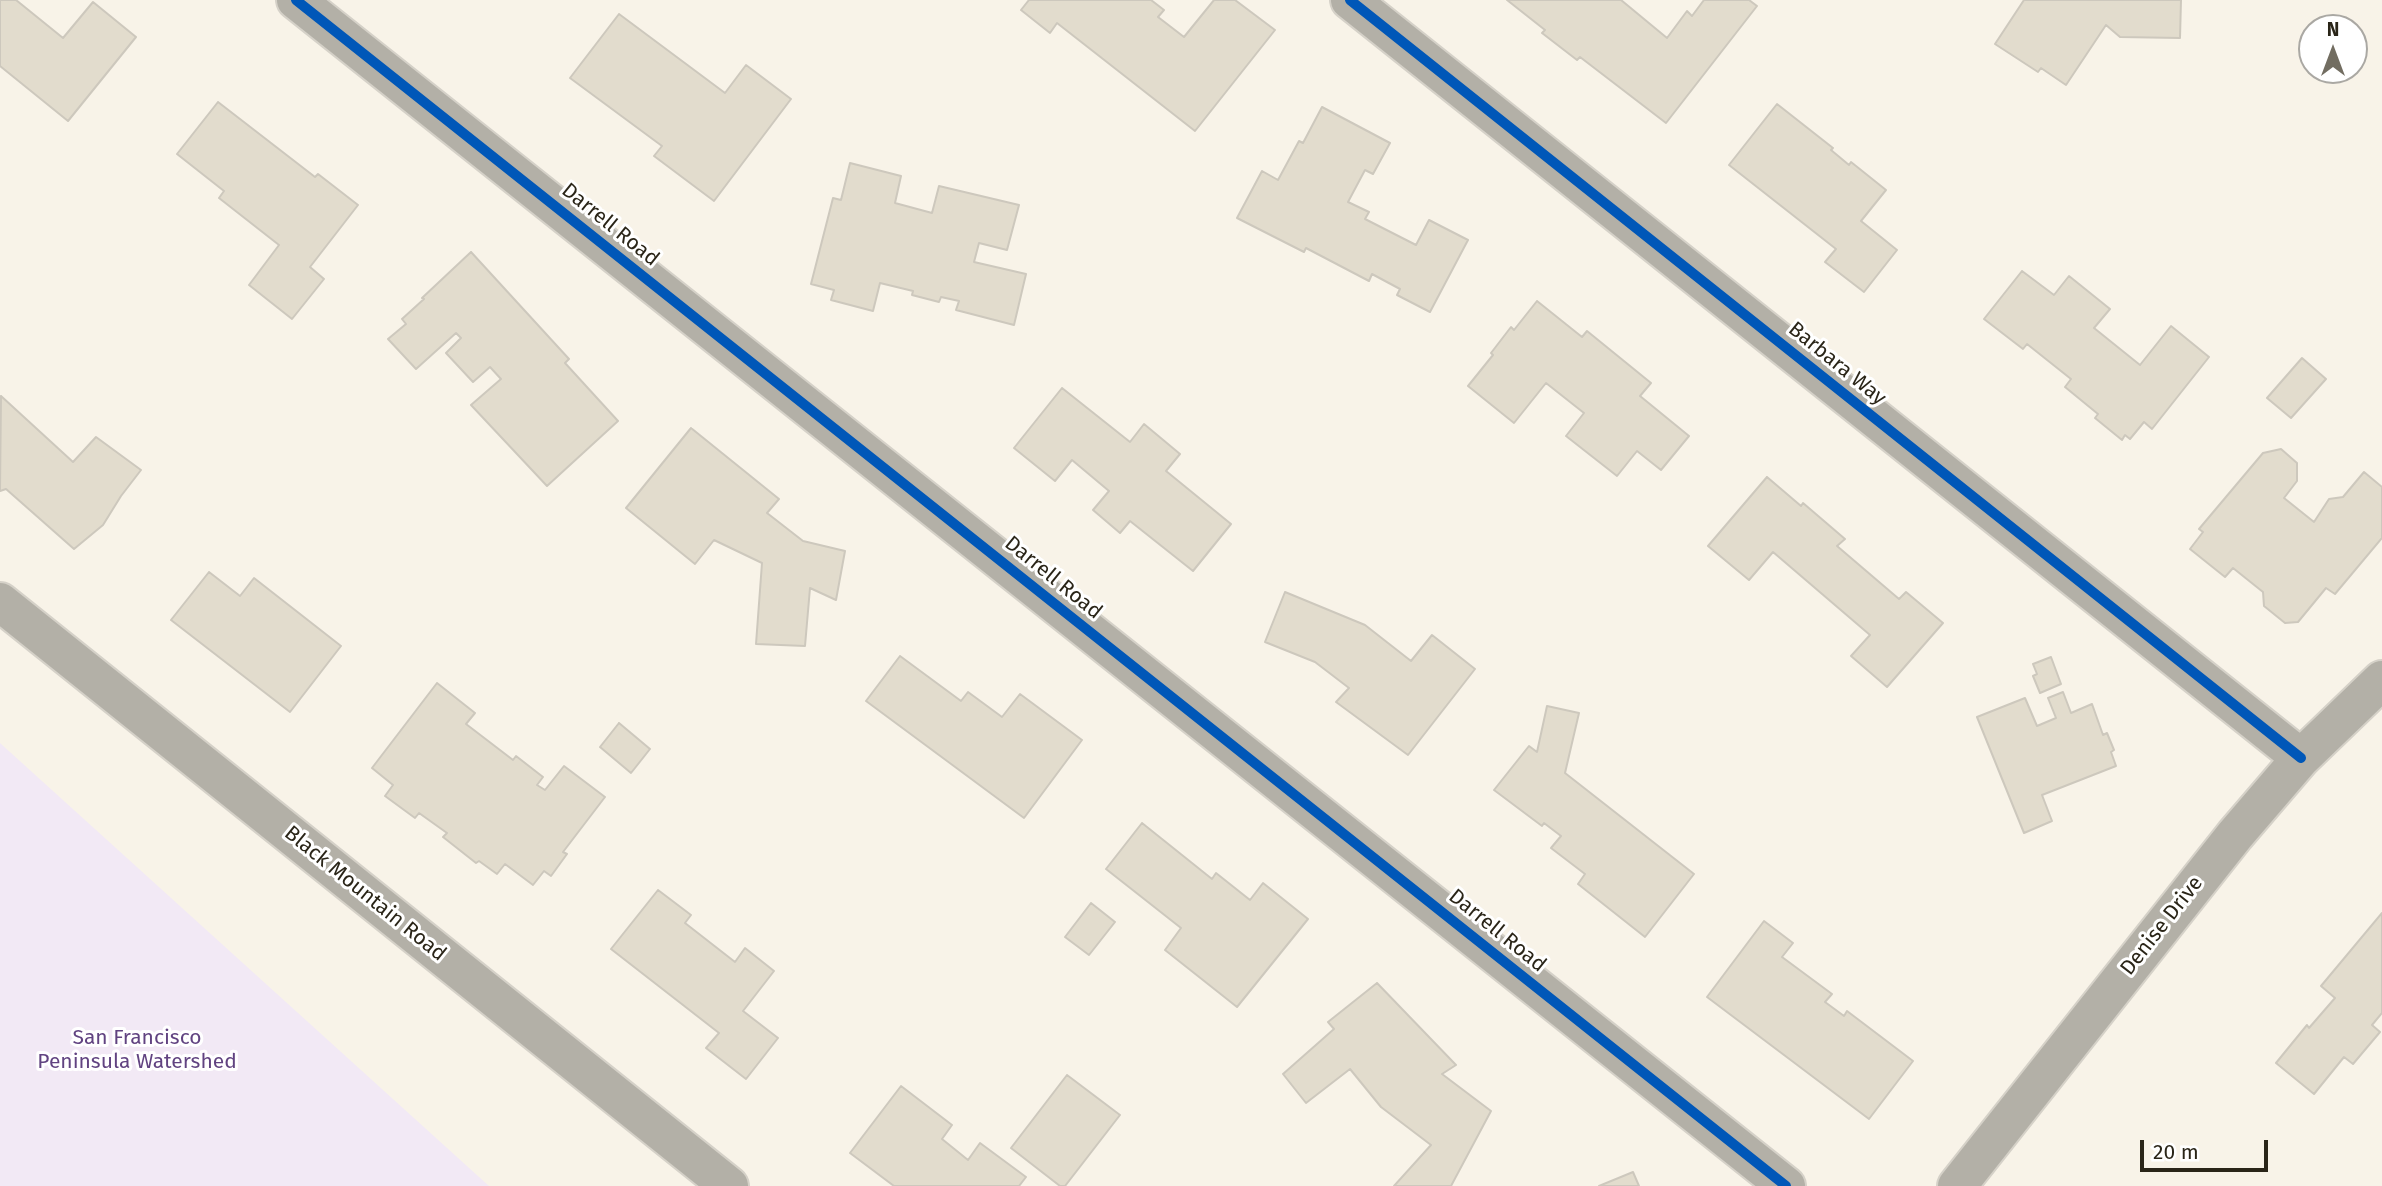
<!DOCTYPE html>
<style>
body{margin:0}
#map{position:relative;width:2382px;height:1186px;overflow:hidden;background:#f8f3e8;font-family:"Fira Sans",sans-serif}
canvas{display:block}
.north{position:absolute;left:2298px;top:14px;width:70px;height:70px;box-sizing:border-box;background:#fff;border:2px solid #aaa8a3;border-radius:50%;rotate:0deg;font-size:19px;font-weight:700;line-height:28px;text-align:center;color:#2a2518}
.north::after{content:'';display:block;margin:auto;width:24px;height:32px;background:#726d61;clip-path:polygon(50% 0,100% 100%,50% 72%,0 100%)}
.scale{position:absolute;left:2140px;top:1140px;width:128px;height:32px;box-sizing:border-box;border:4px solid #2a2518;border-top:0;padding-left:9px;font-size:21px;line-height:24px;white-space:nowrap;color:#2a2518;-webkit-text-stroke:5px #fff;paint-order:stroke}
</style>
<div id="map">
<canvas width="2382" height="1186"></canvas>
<div class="north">N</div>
<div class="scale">20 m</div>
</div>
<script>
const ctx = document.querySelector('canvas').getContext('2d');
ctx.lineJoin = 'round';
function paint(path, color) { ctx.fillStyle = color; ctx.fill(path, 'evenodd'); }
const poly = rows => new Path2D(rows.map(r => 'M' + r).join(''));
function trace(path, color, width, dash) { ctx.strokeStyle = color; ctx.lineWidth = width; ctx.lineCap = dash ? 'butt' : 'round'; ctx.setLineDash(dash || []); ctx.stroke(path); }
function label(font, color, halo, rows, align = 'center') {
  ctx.font = font + ' "Fira Sans",sans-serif'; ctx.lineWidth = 6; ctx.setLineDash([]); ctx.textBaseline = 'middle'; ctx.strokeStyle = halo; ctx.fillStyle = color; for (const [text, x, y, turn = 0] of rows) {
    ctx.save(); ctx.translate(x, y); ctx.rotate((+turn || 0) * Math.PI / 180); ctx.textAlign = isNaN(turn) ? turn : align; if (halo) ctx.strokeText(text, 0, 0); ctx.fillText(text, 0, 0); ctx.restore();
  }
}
paint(poly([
 [0,743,489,1186,0,1186]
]), '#f2e9f5');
const building = poly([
 [0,0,16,0,63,38,93,2,136,37,68,121,0,66,0,0],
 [1029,0,1151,0,1164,10,1158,17,1184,37,1214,0,1235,0,1275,30,1195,131,1057,23,1050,33,1021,10,1029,0],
 [1507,0,1621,0,1667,38,1687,11,1692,16,1704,0,1749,0,1757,6,1666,123,1580,57,1577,60,1542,33,1545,30,1507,0],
 [2024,0,2181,0,2180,38,2120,37,2106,25,2066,85,2041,68,2038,72,1995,44,2024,0],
 [619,14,725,93,746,65,791,99,714,201,654,156,662,146,570,78,619,14],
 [218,102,315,177,318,174,358,205,310,267,324,279,292,319,249,285,279,245,219,198,224,191,177,154,218,102],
 [1777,104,1833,148,1831,150,1849,165,1851,162,1886,190,1861,221,1897,250,1864,292,1825,262,1836,249,1729,165,1777,104],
 [1322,107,1390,143,1373,174,1365,170,1348,202,1369,212,1365,219,1416,245,1429,220,1468,240,1430,312,1397,295,1400,289,1372,274,1369,281,1306,248,1304,252,1237,218,1262,171,1278,180,1299,141,1303,143,1322,107],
 [850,163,901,176,895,203,932,213,939,186,1019,205,1007,250,979,243,974,262,1026,274,1014,325,956,310,959,301,941,297,939,302,912,295,913,291,880,283,873,311,831,300,834,290,811,284,833,198,841,200,850,163],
 [471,252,569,359,565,363,618,421,547,486,471,405,501,379,490,367,473,382,446,353,461,338,456,333,416,369,388,339,406,324,402,319,424,299,422,298,471,252],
 [2022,271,2054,295,2069,276,2110,309,2094,328,2140,365,2171,326,2209,357,2152,429,2144,422,2130,439,2125,435,2122,440,2095,418,2098,414,2065,387,2071,379,2027,344,2023,349,1984,319,2022,271],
 [1537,301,1582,337,1587,331,1651,383,1640,396,1689,436,1661,470,1637,451,1617,476,1566,436,1584,413,1546,383,1514,423,1468,386,1493,355,1491,353,1511,327,1514,330,1537,301],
 [2302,358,2326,379,2291,418,2267,398,2302,358],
 [1062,388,1130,442,1144,424,1180,454,1166,471,1231,524,1193,571,1130,521,1120,533,1093,510,1109,491,1072,460,1055,481,1014,448,1062,388],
 [1,396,73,462,96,437,141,470,121,496,103,525,74,549,6,489,0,491,1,396],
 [691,428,779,499,767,513,803,541,845,551,836,600,810,588,805,646,756,644,762,563,714,540,695,564,626,508,691,428],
 [2281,449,2297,463,2297,481,2284,498,2314,522,2329,499,2343,497,2364,472,2382,487,2382,538,2335,594,2326,588,2298,622,2285,623,2264,606,2263,592,2233,568,2225,577,2190,549,2203,532,2199,529,2263,453,2281,449],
 [1767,477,1801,506,1803,503,1845,539,1837,546,1899,599,1906,592,1943,623,1887,687,1851,656,1870,635,1773,552,1749,580,1708,546,1767,477],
 [209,572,240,596,254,578,341,646,290,712,171,620,209,572],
 [1285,592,1365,625,1411,661,1432,635,1475,669,1408,755,1336,702,1349,688,1315,662,1265,642,1285,592],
 [900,656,961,701,968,692,1002,717,1020,694,1082,740,1024,818,866,701,900,656],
 [2051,657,2061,684,2040,693,2033,676,2037,674,2033,664,2051,657],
 [437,683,475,713,466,724,513,760,516,756,543,777,537,785,545,790,564,766,605,797,563,852,567,854,551,876,544,871,533,885,505,864,497,874,479,861,476,863,443,837,447,833,419,813,415,818,385,796,393,785,372,768,437,683],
 [2063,692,2071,713,2092,704,2103,735,2107,733,2114,750,2111,752,2116,766,2042,795,2052,821,2024,833,1977,717,2025,698,2037,726,2056,718,2048,698,2063,692],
 [1547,706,1579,713,1565,773,1694,874,1645,937,1578,884,1585,874,1551,848,1561,836,1544,823,1542,826,1494,790,1529,746,1537,752,1547,706],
 [619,723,650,749,631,773,600,747,619,723],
 [1142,823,1212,879,1216,873,1250,900,1263,883,1308,919,1237,1007,1165,950,1181,928,1106,869,1142,823],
 [658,890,691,915,685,923,735,962,745,948,774,971,743,1011,778,1038,746,1079,706,1048,719,1033,611,949,658,890],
 [1091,903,1115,922,1089,955,1065,937,1091,903],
 [2382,913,2382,1013,2372,1025,2380,1032,2353,1064,2344,1057,2314,1094,2276,1063,2307,1025,2309,1028,2335,998,2321,986,2382,913],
 [1764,921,1793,943,1782,957,1832,994,1825,1002,1844,1016,1847,1011,1913,1061,1869,1119,1707,997,1764,921],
 [1377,983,1456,1065,1442,1074,1491,1111,1451,1186,1394,1186,1431,1145,1381,1107,1350,1069,1306,1103,1283,1074,1334,1029,1328,1022,1377,983],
 [1067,1075,1120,1115,1065,1186,1060,1186,1011,1148,1067,1075],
 [901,1086,952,1125,942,1139,968,1160,980,1143,1026,1177,1019,1186,894,1186,850,1153,901,1086],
 [1633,1172,1639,1186,1599,1186,1633,1172]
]);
paint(building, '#e2dccd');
trace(building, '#cdc8bd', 2);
const minor = poly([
 [296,0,1786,1186],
 [1350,0,2301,758],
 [0,602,729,1186],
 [1957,1186,2235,835,2301,758,2382,680]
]);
trace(minor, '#d5d1c8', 42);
trace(minor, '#b3b0a7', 38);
trace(poly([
 [296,0,1786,1186],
 [1350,0,2301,758]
]), '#0057b8', 10);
label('21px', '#2a2518', '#fff', [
 ["Darrell Road",610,225,39],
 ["Barbara Way",1837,364,39],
 ["Darrell Road",1053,578,39],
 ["Black Mountain Road",365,894,39],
 ["Denise Drive",2162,926,-52],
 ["Darrell Road",1497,931,39]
]);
label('21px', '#614381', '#fff', [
 ["San Francisco",137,1038],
 ["Peninsula Watershed",137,1062]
]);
</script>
